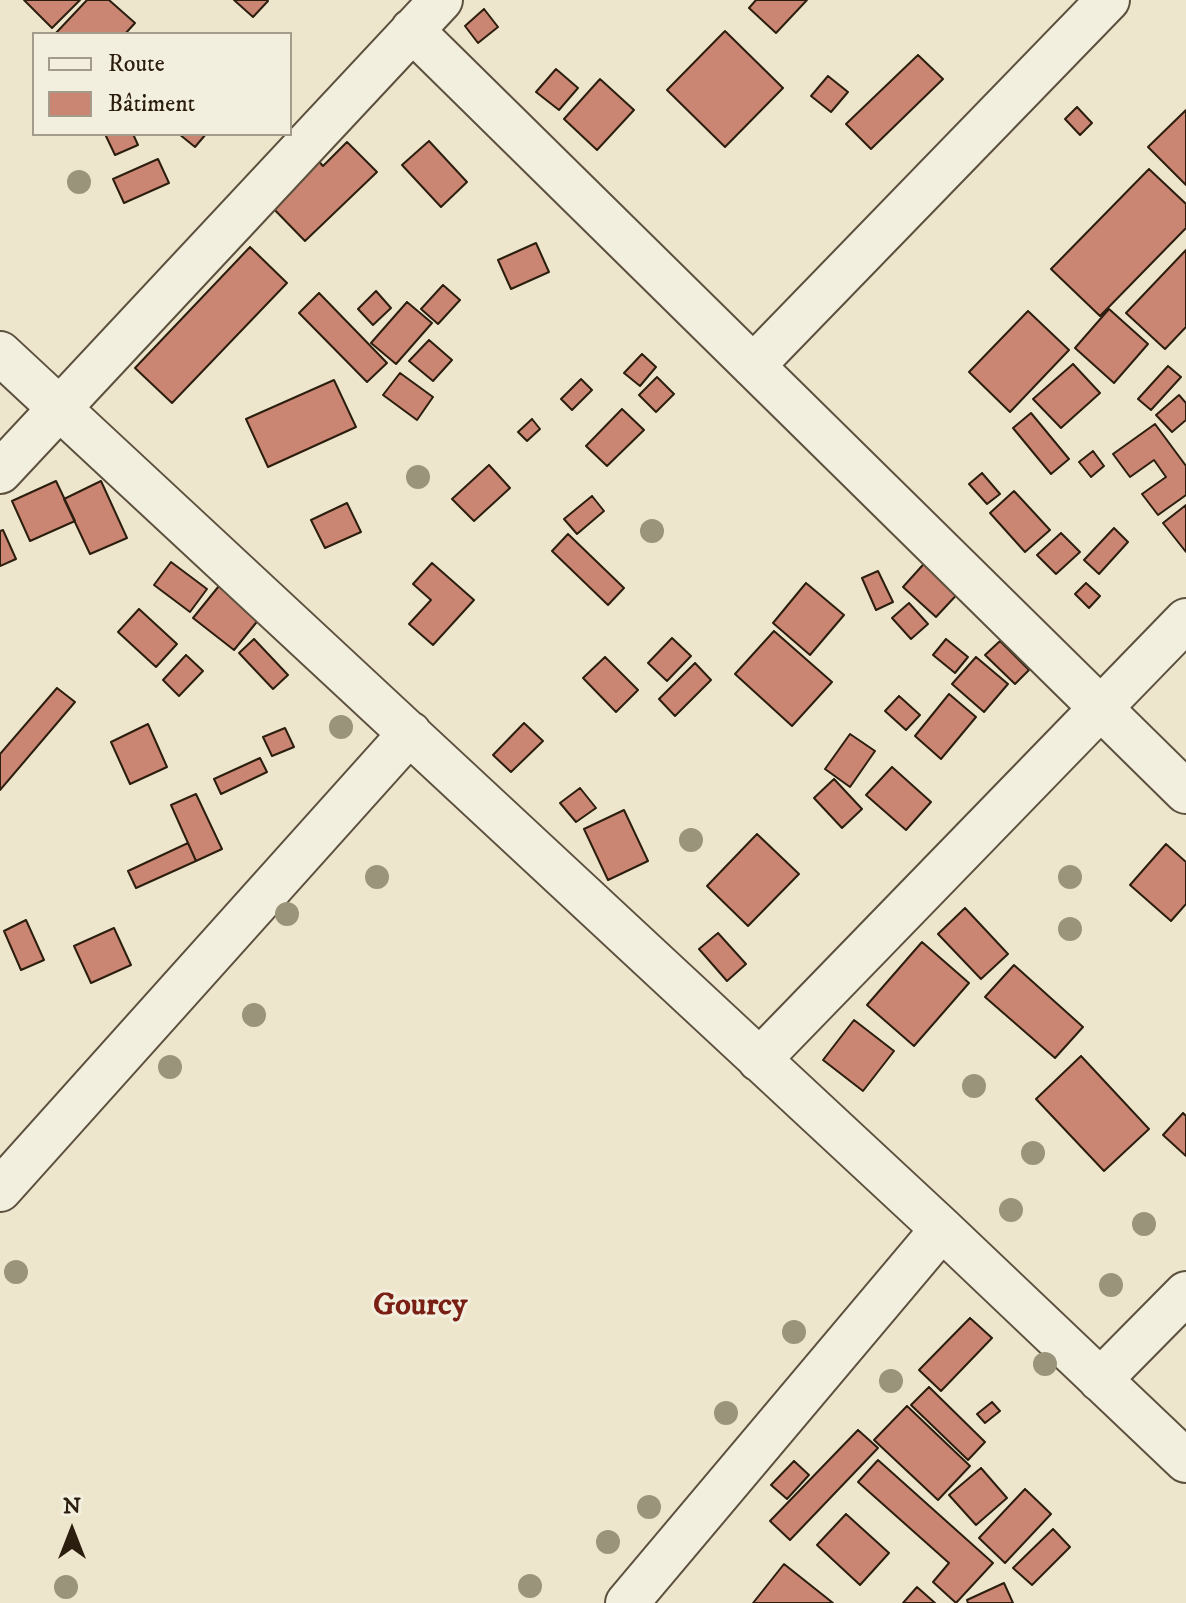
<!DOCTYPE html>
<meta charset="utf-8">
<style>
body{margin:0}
#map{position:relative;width:1186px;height:1603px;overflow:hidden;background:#ede6cc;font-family:"IM FELL DW Pica",serif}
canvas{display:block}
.legend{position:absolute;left:32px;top:32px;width:260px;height:104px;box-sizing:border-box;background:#f3efde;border:2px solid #a39b8b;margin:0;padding:10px 14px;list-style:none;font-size:24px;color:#2c1e0e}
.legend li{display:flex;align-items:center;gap:16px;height:40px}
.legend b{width:40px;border:2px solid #a39b8b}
.north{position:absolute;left:32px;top:1491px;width:80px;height:80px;-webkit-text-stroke:6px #f3efde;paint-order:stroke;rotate:0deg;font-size:22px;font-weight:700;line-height:32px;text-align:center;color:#2c1e0e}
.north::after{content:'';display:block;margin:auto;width:28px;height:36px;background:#2c1e0e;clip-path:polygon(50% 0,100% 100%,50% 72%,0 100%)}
</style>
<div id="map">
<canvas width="1186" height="1603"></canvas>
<ul class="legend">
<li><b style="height:10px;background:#f3efde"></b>Route</li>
<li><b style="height:22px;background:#ca8673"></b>Bâtiment</li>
</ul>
<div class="north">N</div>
</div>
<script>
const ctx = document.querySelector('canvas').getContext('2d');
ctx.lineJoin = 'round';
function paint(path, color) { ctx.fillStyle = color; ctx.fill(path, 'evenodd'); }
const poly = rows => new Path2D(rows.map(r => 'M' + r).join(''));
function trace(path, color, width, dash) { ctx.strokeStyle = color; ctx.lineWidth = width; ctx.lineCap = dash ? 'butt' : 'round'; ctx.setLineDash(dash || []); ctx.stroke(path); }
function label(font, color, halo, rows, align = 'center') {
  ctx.font = font + ' "IM FELL DW Pica",serif'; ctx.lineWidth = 6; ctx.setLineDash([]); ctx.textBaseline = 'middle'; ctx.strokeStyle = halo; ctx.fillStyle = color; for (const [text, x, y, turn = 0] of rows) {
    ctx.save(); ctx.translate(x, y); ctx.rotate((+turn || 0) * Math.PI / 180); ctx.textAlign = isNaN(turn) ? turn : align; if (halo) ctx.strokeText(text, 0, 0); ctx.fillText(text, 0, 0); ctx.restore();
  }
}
const building = poly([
 [24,0,80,0,52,28,24,0],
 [87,0,109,0,135,23,125,34,55,34,87,0],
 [234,0,267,0,268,1,253,17,234,0],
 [756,0,807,0,776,33,749,8,756,0],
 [484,9,498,27,478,43,465,26,484,9],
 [725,31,783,88,725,147,667,90,725,31],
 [918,55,943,79,871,149,846,124,918,55],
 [556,69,578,88,559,110,536,92,556,69],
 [828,76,848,92,831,112,811,96,828,76],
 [600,79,634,110,597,150,564,119,600,79],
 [1077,107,1092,123,1080,135,1065,119,1077,107],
 [1186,110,1186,185,1148,147,1186,110],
 [105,134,133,134,138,145,115,155,105,134],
 [179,134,206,134,195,147,179,134],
 [429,141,467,182,441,207,402,165,429,141],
 [347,142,377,172,305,241,266,201,314,156,323,166,347,142],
 [158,159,169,183,124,203,113,179,158,159],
 [1149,169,1186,204,1186,228,1100,316,1051,269,1149,169],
 [536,243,549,272,511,289,498,260,536,243],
 [250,247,287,283,172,403,135,368,250,247],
 [1186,250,1186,327,1165,349,1126,313,1186,250],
 [443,285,460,300,438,324,421,309,443,285],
 [376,291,391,308,373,325,358,309,376,291],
 [319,293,387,363,367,382,299,313,319,293],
 [407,302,432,323,396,364,371,343,407,302],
 [1109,309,1148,344,1114,383,1075,348,1109,309],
 [1028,311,1069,350,1010,412,969,372,1028,311],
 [429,340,452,360,433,381,409,361,429,340],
 [642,354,656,367,640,386,624,373,642,354],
 [1073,364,1100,393,1061,428,1033,399,1073,364],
 [1168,366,1181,377,1151,410,1138,399,1168,366],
 [400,373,433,397,417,420,383,395,400,373],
 [657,377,674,394,656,412,639,395,657,377],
 [581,379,592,390,572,410,561,399,581,379],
 [334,380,356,427,268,467,246,419,334,380],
 [1179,395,1186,403,1186,420,1172,432,1156,415,1179,395],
 [622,409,644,430,607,466,586,446,622,409],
 [1031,413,1069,459,1051,474,1013,428,1031,413],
 [532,419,540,429,527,441,518,432,532,419],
 [1155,424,1186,466,1186,495,1158,515,1142,494,1166,477,1154,460,1130,477,1113,454,1155,424],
 [1093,451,1104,466,1091,477,1079,462,1093,451],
 [489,465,510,488,474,521,452,499,489,465],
 [982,473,1000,494,987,504,969,484,982,473],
 [56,481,75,521,30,541,12,501,56,481],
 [101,481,127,538,90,554,64,499,101,481],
 [1014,491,1050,530,1025,552,990,513,1014,491],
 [592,496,604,511,577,534,564,519,592,496],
 [347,503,361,532,325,548,311,520,347,503],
 [1186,505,1186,552,1163,523,1186,505],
 [1114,528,1128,542,1099,574,1084,560,1114,528],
 [3,530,16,559,0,566,0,531,3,530],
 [1061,533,1080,552,1056,574,1037,555,1061,533],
 [568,534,624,588,608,605,552,551,568,534],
 [930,557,963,588,936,617,903,587,930,557],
 [171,562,207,589,190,612,154,585,171,562],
 [432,563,474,600,433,645,409,624,431,600,413,584,432,563],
 [878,571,893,602,876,610,862,578,878,571],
 [223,581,264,613,234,650,193,618,223,581],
 [806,583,844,615,810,655,773,623,806,583],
 [1086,583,1100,596,1089,608,1075,594,1086,583],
 [909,603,928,624,911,639,892,618,909,603],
 [139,609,177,644,156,667,118,632,139,609],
 [774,631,832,682,792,726,735,674,774,631],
 [672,638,691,656,667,681,648,663,672,638],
 [254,639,288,675,273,689,239,653,254,639],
 [946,639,968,657,955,673,933,655,946,639],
 [1000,641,1029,670,1015,684,985,655,1000,641],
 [186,655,203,671,179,696,163,680,186,655],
 [605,657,638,690,616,712,583,678,605,657],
 [976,657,1008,684,984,712,952,684,976,657],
 [695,663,711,680,675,716,659,699,695,663],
 [57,688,75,702,0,790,0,754,57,688],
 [949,694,976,717,941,759,915,736,949,694],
 [899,696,920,715,906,730,885,711,899,696],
 [524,723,543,741,511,772,493,755,524,723],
 [148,724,167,767,130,784,111,742,148,724],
 [285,728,294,747,272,756,263,737,285,728],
 [850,734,875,751,850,787,825,769,850,734],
 [260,758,267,772,221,794,214,779,260,758],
 [892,767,931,802,906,830,866,795,892,767],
 [834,779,862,809,842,828,814,798,834,779],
 [580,788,596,808,576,822,560,803,580,788],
 [196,794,222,849,196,861,171,805,196,794],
 [624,810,648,861,608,880,584,829,624,810],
 [757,834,799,874,748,926,707,886,757,834],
 [188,843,196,861,136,888,128,871,188,843],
 [1166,844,1186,862,1186,904,1171,921,1130,885,1166,844],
 [965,908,1008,954,981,979,938,934,965,908],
 [26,920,44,960,21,970,4,931,26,920],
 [114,928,131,965,91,983,74,946,114,928],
 [718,933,746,964,727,981,699,949,718,933],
 [922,942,969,983,914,1046,867,1005,922,942],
 [1014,965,1083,1027,1055,1058,985,997,1014,965],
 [854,1020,894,1051,863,1091,823,1060,854,1020],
 [1081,1056,1149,1129,1104,1171,1036,1099,1081,1056],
 [1183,1113,1186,1116,1186,1156,1163,1135,1183,1113],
 [970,1318,992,1338,941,1391,919,1370,970,1318],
 [929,1387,985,1442,968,1460,911,1405,929,1387],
 [992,1402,1000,1411,985,1423,977,1414,992,1402],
 [907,1406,970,1466,938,1500,874,1440,907,1406],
 [858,1430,878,1448,790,1540,770,1521,858,1430],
 [878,1460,993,1563,956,1603,933,1582,949,1563,858,1482,878,1460],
 [794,1461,809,1475,787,1499,771,1485,794,1461],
 [981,1468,1007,1498,976,1525,949,1495,981,1468],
 [1025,1489,1051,1514,1005,1563,979,1538,1025,1489],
 [846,1514,889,1553,860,1585,817,1545,846,1514],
 [1053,1529,1070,1547,1032,1585,1013,1568,1053,1529],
 [784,1564,833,1603,753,1603,784,1564],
 [1004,1583,1013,1603,968,1603,967,1600,1004,1583],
 [917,1587,935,1603,903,1603,917,1587]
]);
paint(building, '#ca8673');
trace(building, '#2c1e0e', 2);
const minor = poly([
 [412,30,1186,792],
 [0,353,942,1229,1186,1461],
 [753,366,1108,0],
 [0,472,441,0],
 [759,1060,1186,620],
 [0,1190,410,733],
 [1100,1380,1186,1293],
 [627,1603,942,1229]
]);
trace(minor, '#5c503e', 46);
trace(minor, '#f3efde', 42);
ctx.fillStyle = '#9a947a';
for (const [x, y] of [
 [79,182],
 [418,477],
 [652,531],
 [341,727],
 [691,840],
 [377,877],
 [1070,877],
 [287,914],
 [1070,929],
 [254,1015],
 [170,1067],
 [974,1086],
 [1033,1153],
 [1011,1210],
 [1144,1224],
 [16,1272],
 [1111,1285],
 [794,1332],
 [1045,1364],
 [891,1381],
 [726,1413],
 [649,1507],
 [608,1542],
 [530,1586],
 [66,1587]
]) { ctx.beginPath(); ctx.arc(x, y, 12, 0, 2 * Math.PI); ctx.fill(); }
label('bold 32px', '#7a1f14', '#f3efde', [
 ["Gourcy",420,1307]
]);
</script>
